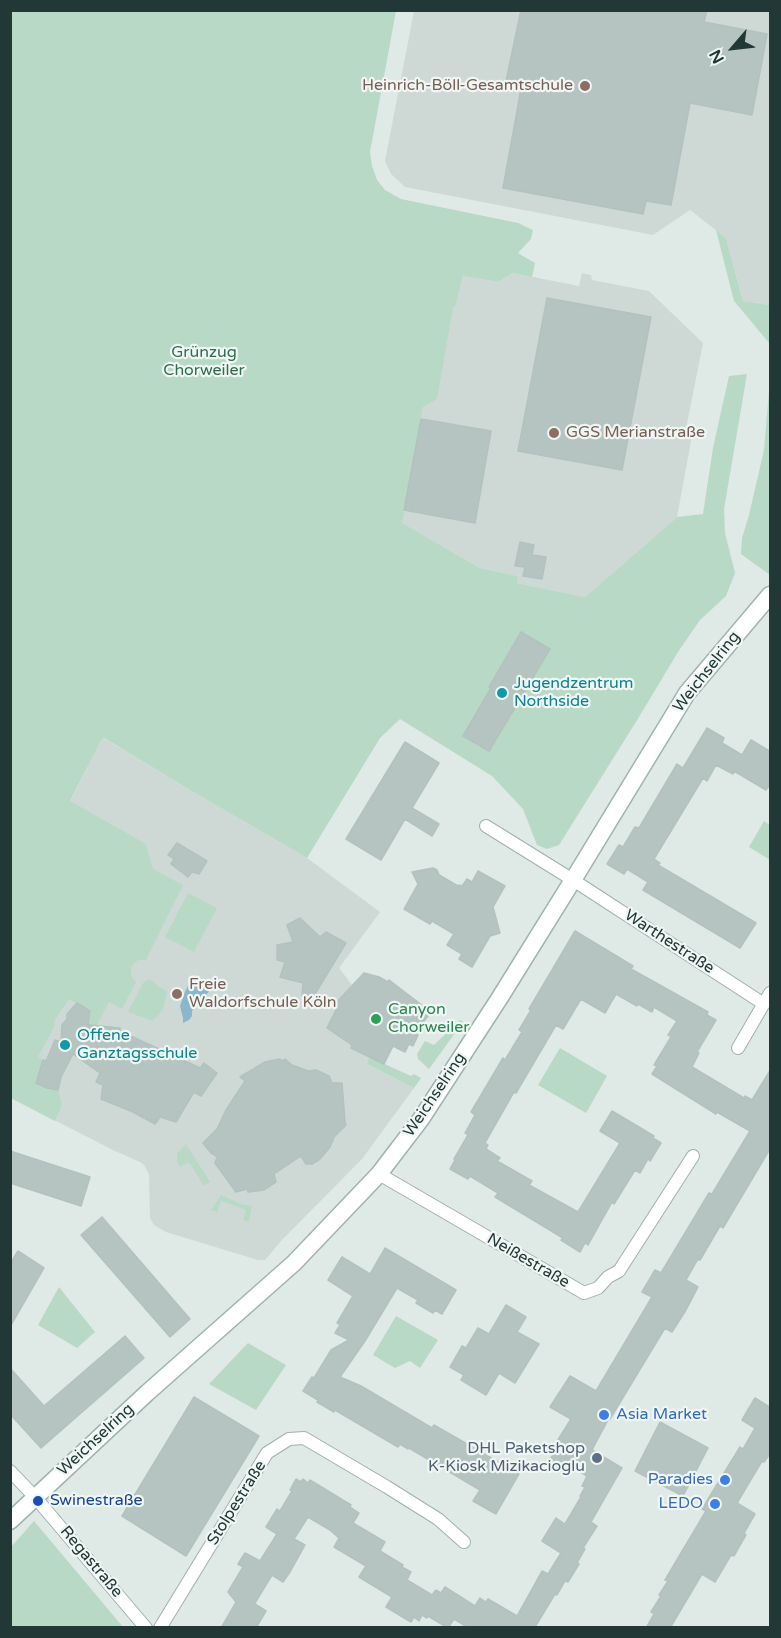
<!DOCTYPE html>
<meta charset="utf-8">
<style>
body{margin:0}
#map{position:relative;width:781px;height:1638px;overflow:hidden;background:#dfe9e6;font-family:"Varela Round",sans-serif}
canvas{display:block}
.frame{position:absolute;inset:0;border:12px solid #213836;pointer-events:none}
.north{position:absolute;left:703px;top:18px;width:60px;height:60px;-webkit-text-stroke:4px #eff6f4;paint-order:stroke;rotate:242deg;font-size:16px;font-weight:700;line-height:24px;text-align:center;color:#213836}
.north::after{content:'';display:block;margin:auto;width:21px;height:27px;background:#213836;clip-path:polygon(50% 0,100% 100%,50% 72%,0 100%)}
</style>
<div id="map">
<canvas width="781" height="1638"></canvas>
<div class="frame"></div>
<div class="north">N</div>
</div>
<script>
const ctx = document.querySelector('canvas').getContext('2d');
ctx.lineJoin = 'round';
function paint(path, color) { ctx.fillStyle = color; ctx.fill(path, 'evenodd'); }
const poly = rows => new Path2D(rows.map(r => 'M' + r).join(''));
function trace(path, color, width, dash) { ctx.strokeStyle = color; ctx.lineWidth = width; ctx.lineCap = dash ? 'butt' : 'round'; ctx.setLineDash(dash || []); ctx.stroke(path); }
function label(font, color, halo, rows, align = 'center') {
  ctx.font = font + ' "Varela Round",sans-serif'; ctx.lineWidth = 4.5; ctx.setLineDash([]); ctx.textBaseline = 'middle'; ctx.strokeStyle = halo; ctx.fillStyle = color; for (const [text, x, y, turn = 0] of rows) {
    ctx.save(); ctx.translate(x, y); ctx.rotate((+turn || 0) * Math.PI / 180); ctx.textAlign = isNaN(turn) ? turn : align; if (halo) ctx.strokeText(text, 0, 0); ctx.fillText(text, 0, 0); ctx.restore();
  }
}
paint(poly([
 [414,11,770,11,770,305,743,301,726,238,690,210,653,235,405,187,391,174,385,161],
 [513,273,579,286,582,273,591,275,592,280,649,291,703,343,686,429,692,436,677,517,585,597,517,583,518,576,480,568,401,523,423,407,453,308,456,305,463,276,498,282],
 [103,738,183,786,307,858,380,912,339,968,352,985,336,1004,338,1006,327,1028,352,1045,351,1048,369,1057,367,1064,414,1088,362,1159,281,1241,265,1260,258,1260,166,1232,154,1225,150,1218,149,1174,144,1165,140,1162,115,1151,11,1098,10,919,102,739]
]), '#ced9d6');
paint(poly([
 [11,11,396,11,370,152,372,166,377,180,385,190,401,199,518,223,533,230,531,239,518,253,535,263,532,277,513,273,498,282,463,276,456,305,453,308,437,399,423,407,402,523,480,568,518,576,517,583,585,597,677,517,703,514,713,448,729,376,747,374,724,509,725,533,735,573,726,596,700,620,678,652,639,717,559,845,547,849,537,845,523,809,492,776,400,719,380,738,307,858,183,786,104,738,102,739,70,801,146,844,153,869,183,885,146,960,138,960,131,967,131,976,136,982,122,1009,109,1002,94,1031,85,1030,89,1021,90,1011,69,999,55,1020,54,1027,38,1057,43,1060,40,1074,36,1082,47,1088,58,1090,62,1105,55,1121,11,1098,10,921,17,907,11,919],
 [521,632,550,649,489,751,464,736,491,688,489,686],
 [716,230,726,238,743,301,770,305,770,344,734,301],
 [770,380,770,575,741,554,742,538,749,515,764,450],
 [764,821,770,825,770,860,749,847],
 [188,893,217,908,194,952,165,937],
 [149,979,167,992,163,1010,152,1021,128,1012,143,983],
 [460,1020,463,1022,429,1069,418,1059,417,1054,425,1041,434,1045],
 [560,1048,607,1076,586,1113,538,1085],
 [369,1057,411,1076,414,1074,421,1078,414,1088,367,1064],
 [186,1144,210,1182,204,1186,189,1162,180,1167,177,1161,177,1153],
 [221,1195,241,1204,252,1206,249,1222,243,1220,246,1210,221,1201,217,1212,211,1210],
 [59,1287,95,1332,77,1348,38,1325],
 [396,1316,438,1340,420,1368,410,1361,395,1368,373,1355],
 [248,1343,286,1365,256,1410,209,1384],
 [34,1521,123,1627,124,1627,11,1627,11,1547]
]), '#b9d9c7');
paint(poly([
 [199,979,206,981,212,988,192,1011,192,1016,189,1020,183,1023,183,1018,180,1006,185,992,188,986]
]), '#8ab7cb');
const building = poly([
 [521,10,707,10,704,22,767,34,752,115,690,103,671,205,646,201,643,214,503,188,521,89,505,86,521,10],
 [547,298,651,317,622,470,518,451,547,298],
 [421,419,491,431,475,523,404,510,421,419],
 [520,542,534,545,532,555,546,557,542,579,523,576,525,567,515,566,520,542],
 [521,632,550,649,489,751,463,736,491,688,489,687,521,632],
 [707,728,724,738,722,743,742,755,751,740,771,752,771,783,766,790,734,771,733,774,716,765,707,781,703,778,654,859,660,863,658,865,756,923,740,948,643,890,648,882,627,869,624,874,607,864,619,845,623,847,635,827,639,828,677,764,683,768,707,728],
 [405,742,439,763,412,808,439,824,432,836,405,819,381,860,346,839,405,742],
 [177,843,207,861,199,874,192,872,188,877,171,864,174,859,168,855,177,843],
 [433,868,437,870,439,875,458,886,459,885,462,886,467,879,472,882,478,871,505,886,493,907,500,933,490,936,472,967,459,959,462,954,447,945,454,934,432,921,430,924,404,909,418,884,412,872,433,868],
 [300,918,320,937,326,932,346,943,312,999,302,996,303,983,280,977,285,962,277,960,277,945,293,942,287,925,300,918],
 [575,931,633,966,631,969,708,1012,707,1015,716,1020,697,1052,699,1053,692,1067,744,1098,745,1096,752,1100,771,1069,771,1147,723,1228,720,1226,700,1260,698,1259,686,1280,698,1287,686,1310,672,1332,665,1328,610,1419,609,1418,592,1450,622,1468,591,1522,597,1526,583,1548,585,1549,577,1563,579,1564,568,1582,565,1581,557,1595,555,1594,535,1627,536,1628,469,1628,454,1619,448,1628,428,1616,427,1618,422,1615,419,1621,414,1617,411,1622,386,1607,392,1597,359,1577,366,1566,334,1547,339,1538,330,1530,308,1517,294,1539,305,1545,290,1572,283,1582,272,1575,255,1603,255,1604,266,1611,256,1628,221,1628,236,1602,228,1592,243,1567,238,1564,245,1553,260,1561,277,1534,266,1527,277,1509,280,1511,292,1491,290,1490,296,1479,301,1482,303,1479,308,1483,310,1480,351,1505,350,1507,359,1513,353,1523,385,1542,380,1551,403,1565,402,1567,411,1572,407,1580,432,1595,436,1590,441,1593,445,1587,475,1606,480,1598,486,1602,488,1599,517,1616,542,1571,548,1574,561,1553,542,1541,556,1518,565,1524,581,1497,580,1496,585,1487,582,1486,587,1476,567,1464,562,1472,551,1465,554,1460,551,1458,559,1445,556,1443,571,1419,550,1407,570,1376,596,1391,652,1297,642,1292,655,1270,661,1273,709,1193,712,1194,750,1131,717,1112,716,1114,652,1074,657,1066,654,1065,671,1037,668,1035,677,1021,654,1007,652,1012,638,1004,637,1006,616,994,605,1013,581,999,563,1029,556,1025,516,1093,514,1092,485,1143,488,1145,486,1149,500,1158,497,1161,532,1181,529,1185,578,1212,620,1143,600,1131,612,1111,654,1136,653,1138,661,1143,650,1161,648,1159,640,1173,635,1170,614,1204,612,1202,588,1245,585,1243,580,1252,561,1240,563,1238,495,1197,498,1193,470,1176,468,1179,450,1169,455,1160,454,1159,468,1135,465,1133,475,1115,471,1112,503,1058,505,1060,522,1032,519,1030,531,1010,529,1009,575,931],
 [364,973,379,977,388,982,389,980,431,1012,415,1033,418,1035,413,1046,409,1044,405,1052,393,1046,384,1064,351,1048,352,1045,327,1028,338,1006,335,1004,364,973],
 [77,1003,90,1011,88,1025,120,1028,120,1031,200,1068,204,1063,217,1073,201,1096,194,1092,176,1122,160,1117,155,1124,133,1112,101,1099,103,1085,96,1082,100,1073,73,1054,61,1077,58,1090,47,1088,36,1083,43,1060,46,1061,55,1040,61,1042,62,1025,67,1019,67,1014,77,1003],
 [279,1059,283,1061,285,1059,292,1065,308,1071,316,1070,329,1076,332,1083,342,1083,345,1122,346,1125,334,1137,330,1147,320,1159,312,1164,306,1164,301,1156,274,1174,276,1182,264,1190,248,1192,247,1189,236,1192,215,1163,217,1157,211,1153,203,1143,217,1129,226,1110,245,1081,240,1077,265,1062,279,1059],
 [10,1151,90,1177,81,1206,10,1183,10,1151],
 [102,1217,190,1319,170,1337,81,1235,102,1217],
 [385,1248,456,1290,442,1314,435,1310,433,1313,416,1303,418,1300,397,1288,365,1341,340,1377,361,1386,432,1428,434,1425,519,1474,496,1514,473,1501,480,1490,409,1448,408,1449,400,1444,398,1447,335,1410,334,1412,317,1402,318,1400,303,1391,312,1377,314,1378,331,1350,349,1340,335,1333,340,1325,337,1323,353,1296,328,1280,342,1257,370,1274,385,1248],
 [18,1251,44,1268,10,1327,10,1264,18,1251],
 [506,1305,526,1317,517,1332,539,1344,515,1383,499,1373,486,1395,461,1380,464,1375,450,1367,462,1346,466,1348,478,1328,489,1334,506,1305],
 [125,1336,144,1358,41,1448,10,1414,10,1368,44,1406,125,1336],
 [194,1397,259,1436,186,1556,122,1516,194,1397],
 [755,1398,771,1408,771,1452,764,1462,762,1461,737,1503,755,1514,744,1533,746,1535,734,1556,731,1555,715,1582,702,1574,670,1628,646,1628,654,1614,651,1612,661,1596,659,1595,668,1581,665,1580,706,1511,702,1509,740,1447,743,1449,755,1428,742,1420,755,1398],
 [660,1422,708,1448,683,1496,635,1471,660,1422]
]);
paint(building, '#b5c4c0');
trace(building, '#b2c2be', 1.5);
const street = poly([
 [486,826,573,880,764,1004],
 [738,1048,770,993],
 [379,1174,584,1293,598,1288,608,1277,619,1271,693,1156],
 [10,1471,35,1497,146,1628],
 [160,1628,267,1453,289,1439,304,1438,387,1487,438,1519,464,1542]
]);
const secondary = poly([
 [10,1521,147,1393,294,1263,379,1174,421,1119,499,999,573,880,687,693,770,595]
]);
trace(street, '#a2b0ae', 14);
trace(secondary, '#9fb4b0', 19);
trace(street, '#fff', 12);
trace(secondary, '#fff', 16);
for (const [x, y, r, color] of [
 [585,86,6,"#8d6e63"],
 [554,433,6,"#8d6e63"],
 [502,693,6,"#0f9aa8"],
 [177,994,6,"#8d6e63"],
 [376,1019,6,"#2e9e5b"],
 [65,1045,6,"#0f9aa8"],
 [604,1415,6,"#3f7fe0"],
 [597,1458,6,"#5c6f8a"],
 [725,1480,6,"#3f7fe0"],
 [38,1501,6,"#1a4fb4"],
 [715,1504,6,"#3f7fe0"]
]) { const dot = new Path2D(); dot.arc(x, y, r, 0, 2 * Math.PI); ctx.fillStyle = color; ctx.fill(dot); trace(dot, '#eff6f4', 2); }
label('16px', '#785e54', '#eff6f4', [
 ["Heinrich-Böll-Gesamtschule",573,86,"right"],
 ["GGS Merianstraße",566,433],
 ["Freie",189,985],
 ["Waldorfschule Köln",189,1003]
], 'left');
label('16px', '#2e6c50', '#eff6f4', [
 ["Grünzug",204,353],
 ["Chorweiler",204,371]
]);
label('16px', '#213836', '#eff6f4', [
 ["Weichselring",707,672,-52],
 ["Warthestraße",669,942,33],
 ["Weichselring",435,1095,-56],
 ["Neißestraße",528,1261,30],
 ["Weichselring",96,1440,-43],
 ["Stolpestraße",237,1503,-58],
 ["Regastraße",91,1562,50]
]);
label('16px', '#0d838f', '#eff6f4', [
 ["Jugendzentrum",514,684],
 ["Northside",514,702],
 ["Offene",77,1036],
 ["Ganztagsschule",77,1054]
], 'left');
label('16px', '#27864d', '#eff6f4', [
 ["Canyon",388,1010],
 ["Chorweiler",388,1028]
], 'left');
label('16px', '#366cbe', '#eff6f4', [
 ["Asia Market",616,1415,"left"],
 ["Paradies",713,1480],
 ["LEDO",703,1504]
], 'right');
label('16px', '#4e5e75', '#eff6f4', [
 ["DHL Paketshop",585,1449],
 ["K-Kiosk Mizikacioglu",585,1467]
], 'right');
label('16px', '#164399', '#eff6f4', [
 ["Swinestraße",50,1501]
], 'left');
</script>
